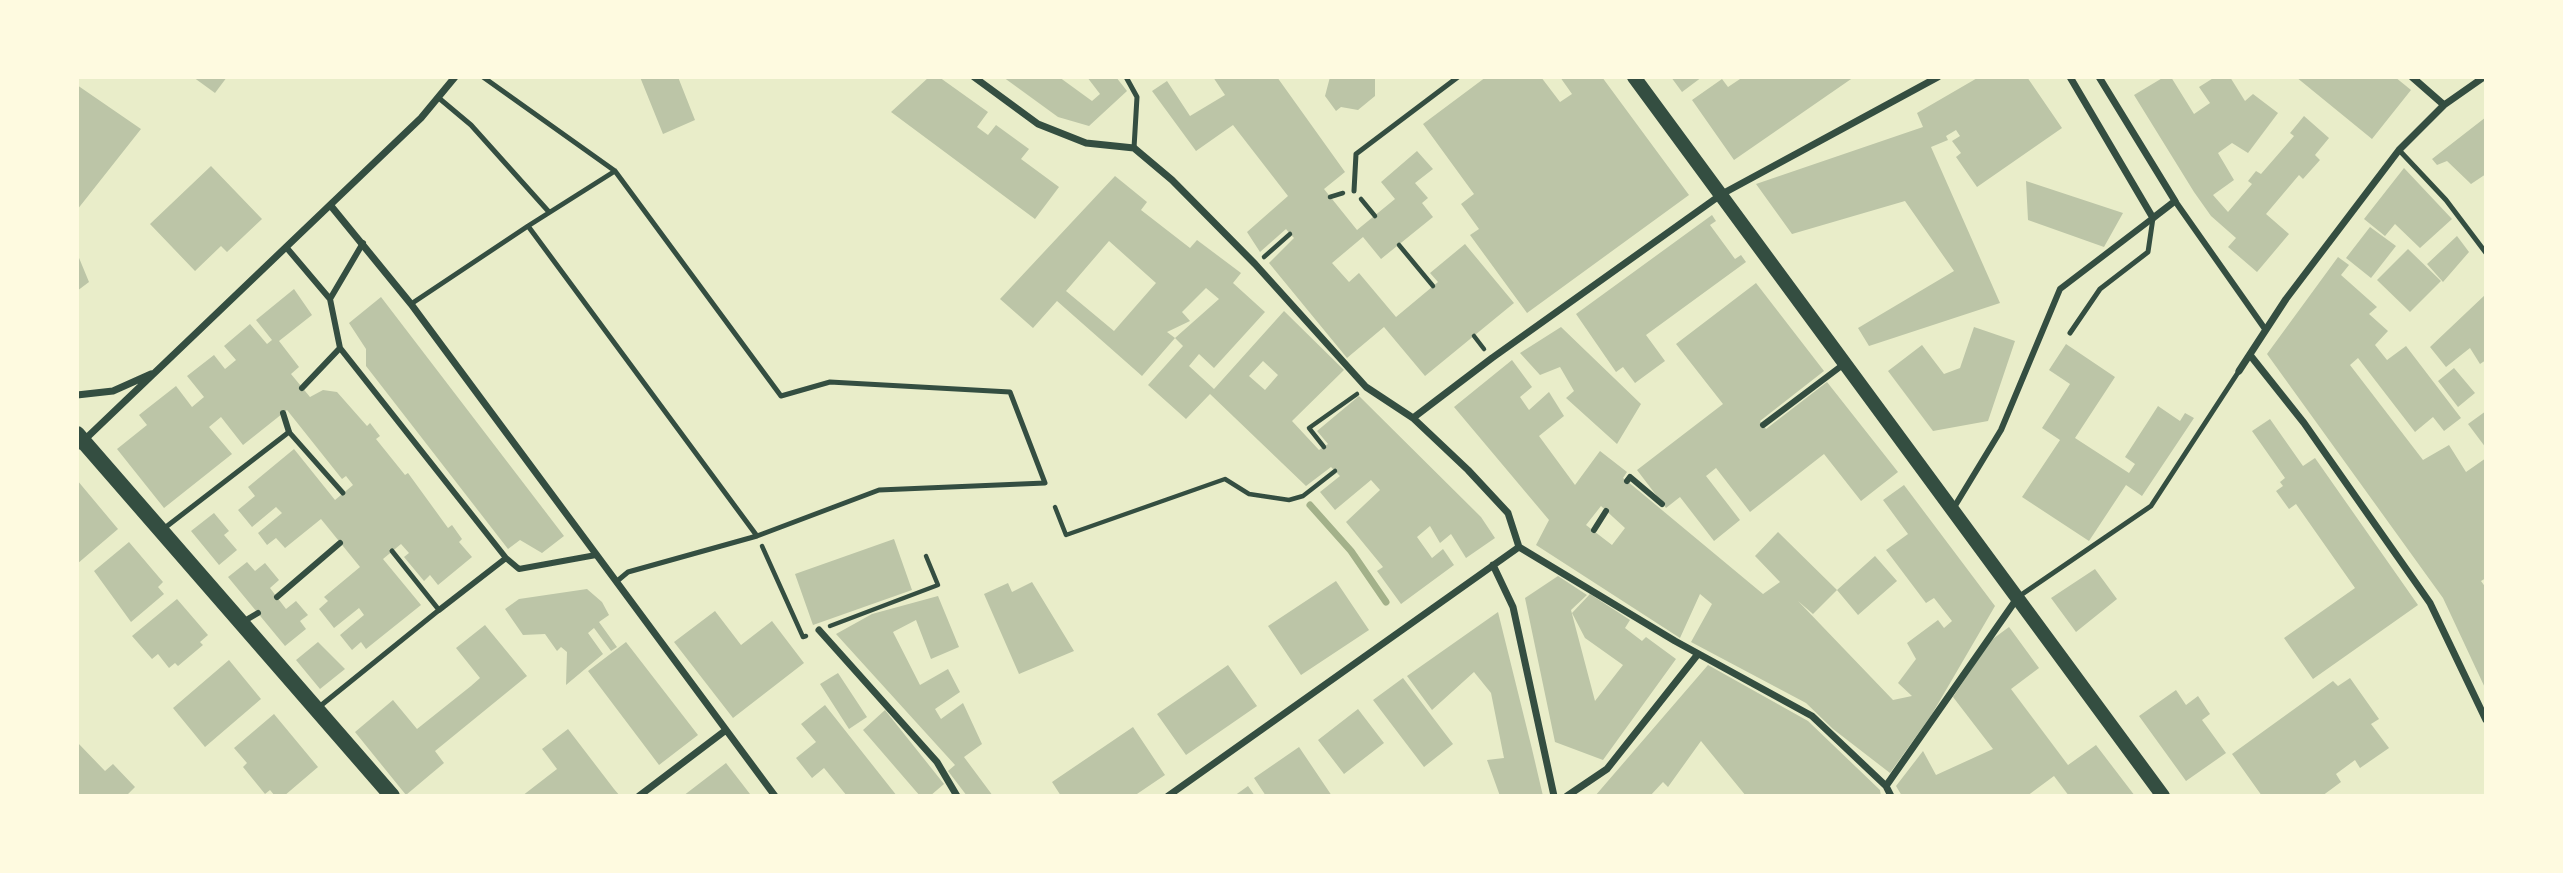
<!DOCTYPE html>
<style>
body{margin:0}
#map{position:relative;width:2563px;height:873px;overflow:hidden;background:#e9edc9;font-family:"Fira Sans",sans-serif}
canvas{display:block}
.frame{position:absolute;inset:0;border:79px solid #fefae0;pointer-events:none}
</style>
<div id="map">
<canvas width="2563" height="873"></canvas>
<div class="frame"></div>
</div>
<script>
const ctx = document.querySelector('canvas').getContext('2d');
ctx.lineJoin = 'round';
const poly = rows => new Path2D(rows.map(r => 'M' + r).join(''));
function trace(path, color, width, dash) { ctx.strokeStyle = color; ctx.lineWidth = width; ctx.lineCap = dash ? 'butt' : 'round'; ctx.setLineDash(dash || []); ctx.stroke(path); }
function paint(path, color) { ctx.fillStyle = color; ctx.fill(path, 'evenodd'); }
trace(poly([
 [1310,505,1351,551,1386,602]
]), '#a3b18a', 7);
paint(poly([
 [193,77,227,77,215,93],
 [640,77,678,77,695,120,663,134],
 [929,77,939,77,988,112,977,127,988,135,996,125,1029,149,1021,159,1059,187,1035,219,891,112],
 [1003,77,1059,77,1092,101,1100,94,1087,77,1116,77,1127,91,1089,126,1058,117],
 [1213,77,1277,77,1345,172,1324,189,1357,230,1395,199,1381,182,1417,151,1433,169,1415,183,1428,198,1422,203,1433,217,1381,259,1363,237,1332,263,1349,282,1359,273,1396,317,1438,282,1430,273,1465,244,1514,303,1425,376,1384,327,1347,358,1269,263,1294,238,1290,234,1286,229,1260,252,1247,232,1288,196,1233,125,1196,151,1152,91,1167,81,1190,116,1225,95],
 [1330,77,1375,77,1375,96,1358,110,1341,107,1336,111,1325,96],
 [1486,77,1541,77,1560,102,1572,94,1560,77,1602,77,1689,195,1527,313,1470,235,1479,229,1461,204,1474,194,1423,124],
 [1671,77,1702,77,1682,92],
 [1743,77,1854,77,1734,160,1692,100,1722,79,1728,87],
 [1979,77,2027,77,2062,128,1977,187,1956,157,1961,153,1952,141,1960,136,1956,130,1946,136,1948,140,1931,147,2000,303,1869,346,1858,328,1954,271,1905,201,1792,234,1756,184,1923,127,1917,113],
 [2164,77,2171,77,2194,114,2210,103,2199,87,2215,77,2230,77,2245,101,2253,94,2278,113,2248,153,2232,143,2218,153,2234,180,2213,195,2228,212,2252,184,2248,181,2256,171,2261,174,2294,136,2290,133,2304,116,2329,138,2315,155,2320,160,2303,179,2299,175,2266,214,2289,234,2257,272,2228,247,2236,238,2211,216,2194,192,2134,95],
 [2296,77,2395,77,2411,90,2372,139],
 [77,85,141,129,77,210],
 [2486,117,2486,174,2471,184,2447,161,2437,165,2432,159],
 [211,166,262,219,227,252,221,246,195,271,150,224],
 [2404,168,2452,219,2420,248,2395,224,2385,236,2364,219],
 [1115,176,1147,202,1141,210,1190,248,1197,240,1241,273,1233,283,1265,312,1214,368,1199,354,1189,366,1214,389,1284,311,1344,370,1292,421,1319,450,1328,444,1317,431,1359,396,1481,517,1495,538,1466,558,1451,534,1440,543,1430,526,1417,537,1432,558,1443,549,1454,565,1401,604,1377,571,1383,567,1346,522,1380,490,1371,480,1335,510,1320,492,1340,476,1331,467,1306,486,1210,394,1186,419,1148,385,1183,346,1175,338,1219,299,1206,288,1182,312,1190,321,1167,332,1175,338,1142,376,1057,301,1033,328,1000,299],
 [1109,241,1156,283,1114,331,1066,291],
 [1263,361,1278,375,1265,390,1249,376],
 [2026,181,2123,213,2104,247,2028,220],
 [1712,215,1716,221,1710,225,1735,259,1741,255,1746,262,1646,335,1665,361,1635,383,1623,367,1616,372,1576,314],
 [2370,227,2396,246,2371,278,2346,258],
 [2457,236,2469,252,2443,282,2427,264],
 [2408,249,2441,281,2410,312,2377,280],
 [77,253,89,282,77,291],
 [2338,257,2349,265,2341,275,2377,307,2369,314,2388,331,2375,345,2387,360,2406,346,2461,418,2444,431,2433,417,2415,432,2358,358,2350,365,2423,460,2449,445,2466,472,2486,458,2486,578,2481,581,2486,588,2486,690,2443,598,2267,354],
 [1756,283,1824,371,1760,421,1766,429,1827,382,1898,472,1861,501,1824,454,1750,512,1716,468,1706,476,1740,520,1714,541,1680,497,1666,508,1637,470,1723,404,1676,344],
 [294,289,312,315,279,341,299,367,291,374,310,397,323,390,337,392,367,426,370,423,380,436,376,439,405,475,408,473,448,528,452,525,462,539,459,542,472,557,438,585,430,575,424,581,404,557,409,553,401,544,383,559,421,605,366,649,361,642,352,650,340,635,364,615,359,608,334,628,319,609,328,601,324,597,360,567,321,519,285,548,276,538,267,545,258,533,282,513,276,507,252,527,238,510,255,496,248,487,294,449,335,500,353,485,346,476,342,479,287,410,243,445,221,417,209,427,232,454,164,508,117,449,147,425,139,415,176,386,192,407,204,397,187,376,214,355,225,369,236,360,224,346,250,324,267,344,272,340,256,320],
 [2486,294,2486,360,2480,364,2470,348,2446,367,2430,347],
 [381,297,564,536,542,553,520,540,508,549,366,366,366,349,349,323],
 [1561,327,1641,404,1617,444,1566,398,1574,391,1560,367,1540,375,1520,353],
 [1974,327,2015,341,1988,421,1933,431,1888,371,1922,345,1944,374,1960,368],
 [2066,344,2115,377,2075,438,2129,473,2135,464,2125,457,2158,406,2180,421,2185,413,2194,418,2142,496,2126,485,2089,541,2022,497,2060,440,2042,428,2070,384,2049,370],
 [1512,360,1532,387,1520,397,1529,410,1549,392,1564,416,1539,436,1575,485,1600,451,1627,472,1623,478,1627,481,1763,594,1780,582,1755,556,1778,532,1837,590,1813,614,1798,601,1893,700,1912,696,1898,683,1916,659,1907,643,1938,620,1944,628,1952,621,1934,598,1926,603,1886,550,1908,534,1883,500,1904,485,1995,606,1932,714,1890,773,1833,729,1806,703,1691,642,1712,604,1700,594,1680,638,1536,545,1549,520,1454,407],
 [1601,506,1625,528,1612,545,1586,525],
 [2454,368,2475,393,2458,407,2438,381],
 [2486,411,2486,448,2468,424],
 [2270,419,2303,466,2315,458,2418,605,2313,679,2284,638,2355,588,2296,504,2289,509,2276,491,2283,486,2280,482,2285,478,2252,431],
 [77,480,118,529,77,564],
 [214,513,229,531,224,535,237,550,219,565,191,531],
 [894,539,912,590,813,625,795,574],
 [129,542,163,582,158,587,164,594,131,622,94,571],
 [1875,556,1897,581,1858,615,1837,590],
 [247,562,255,571,265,563,279,580,270,588,286,609,296,601,308,615,300,621,306,629,285,646,228,577],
 [2095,569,2117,599,2076,632,2051,598],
 [1558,576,1587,595,1571,610,1595,701,1623,665,1585,638,1572,613,1590,594,1630,620,1625,628,1642,641,1646,637,1676,659,1603,760,1555,742,1525,598],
 [1336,581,1369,630,1301,675,1268,626],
 [1032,582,1074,651,1019,674,984,594,1008,583,1012,592],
 [587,589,602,602,609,615,599,622,617,647,611,651,594,628,588,633,603,654,566,685,567,652,561,647,557,651,545,634,523,635,505,609,519,599],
 [938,596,959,647,931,659,916,620,893,632,920,685,948,669,960,692,935,709,941,719,963,703,982,744,964,757,993,796,967,796,948,771,955,765,836,634,872,614],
 [177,599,208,635,200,642,203,645,178,666,175,663,169,668,158,654,152,659,132,636],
 [715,611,741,645,772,621,804,663,733,718,674,642],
 [1498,612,1532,749,1543,796,1500,796,1487,760,1504,758,1491,693,1474,672,1432,710,1407,676],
 [485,625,527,676,435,751,444,763,406,795,355,732,393,700,417,729,471,686,480,678,456,648],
 [2009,627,2039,668,2011,689,2068,765,2096,745,2135,796,2069,796,2054,776,2027,796,1902,796,1896,786,1923,751,1936,775,1993,749,1953,697,1990,641],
 [318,642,345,669,320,689,296,660],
 [626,642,698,735,659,765,588,671],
 [229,660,261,699,205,747,173,708],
 [1228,665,1257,706,1186,755,1157,714],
 [1708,665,1808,721,1880,790,1881,796,1746,796,1701,741,1668,787,1663,782,1650,796,1595,796],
 [838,673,867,717,849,729,820,684],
 [1403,678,1453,744,1424,767,1373,700],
 [2350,678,2379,719,2371,724,2389,748,2360,768,2355,760,2336,774,2341,782,2322,796,2262,796,2232,754,2333,681,2338,686],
 [2176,690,2186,705,2198,696,2210,714,2202,720,2226,753,2186,781,2139,716],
 [825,705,897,796,847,796,824,768,812,778,796,758,816,742,801,724],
 [1358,709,1384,743,1344,774,1318,740],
 [885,710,944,784,930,796,920,796,863,730],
 [274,714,318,767,284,796,275,796,270,790,265,794,243,767,247,763,234,748],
 [1133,727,1165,775,1134,796,1061,796,1052,782],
 [568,729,614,789,620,796,522,796,557,769,542,749],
 [77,742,105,771,113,764,135,787,126,796,77,796],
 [1299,747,1332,796,1266,796,1254,778],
 [726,763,750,794,683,796],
 [1248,786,1255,796,1234,796]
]), '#bcc5a7');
trace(poly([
 [1330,197,1343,193],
 [1361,199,1375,216],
 [1399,245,1433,286],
 [1264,257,1290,234],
 [1474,336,1484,349],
 [1324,447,1309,428,1357,394],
 [1055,507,1066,535,1225,479,1249,494,1289,500,1303,496,1335,471],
 [762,546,803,637,806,636],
 [830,626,938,585,926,556]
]), '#344e41', 4.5);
trace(poly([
 [483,77,615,171,781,396,830,382,1010,392,1045,483,879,490,757,536],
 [1126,77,1137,97,1134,148],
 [440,99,471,125,549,212],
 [2399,150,2446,200,2486,253],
 [1354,191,1356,154,1458,77],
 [528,226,615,171],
 [411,304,528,226,757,536,628,572,616,582],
 [2070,333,2100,289,2148,252,2153,218],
 [162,530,289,432,343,493],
 [2018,597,2151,506,2239,371],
 [319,707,439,610,392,551]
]), '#344e41', 5);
trace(poly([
 [2175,201,2265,329],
 [286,247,330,299,340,348,506,558,519,569,596,555],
 [330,299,363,243],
 [302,388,340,348],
 [283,413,289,432],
 [1763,425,1844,364],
 [1627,481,1630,477,1662,504],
 [1953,509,2001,430,2060,289,2153,218],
 [1594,530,1606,511],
 [277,597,340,543],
 [439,610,506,558],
 [241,623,258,613]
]), '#344e41', 6);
trace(poly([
 [974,77,1038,124,1086,143,1134,148,1172,180,1255,264,1366,387,1413,418,1468,470,1508,513,1519,547],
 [2070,77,2153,218,2175,201,2099,77],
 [2412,77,2444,105],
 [331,206,411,304,775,796],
 [2250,355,2304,423,2430,603,2486,720],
 [2239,371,2286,299,2399,150,2444,105,2484,77],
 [77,395,113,391,151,374],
 [1413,418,1492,358,1722,194,1938,77],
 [77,447,421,118,455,77],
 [1519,547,1675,641,1812,716,1886,786,1891,796],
 [1493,565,1513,607,1554,796],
 [819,630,937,762,957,796],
 [1886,786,2018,597],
 [639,796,726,730],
 [1168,796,1519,547],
 [1567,796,1607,769,1698,654]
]), '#344e41', 7);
trace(poly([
 [1634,77,2163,796]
]), '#344e41', 14);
trace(poly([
 [77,434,392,796]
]), '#344e41', 16);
</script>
